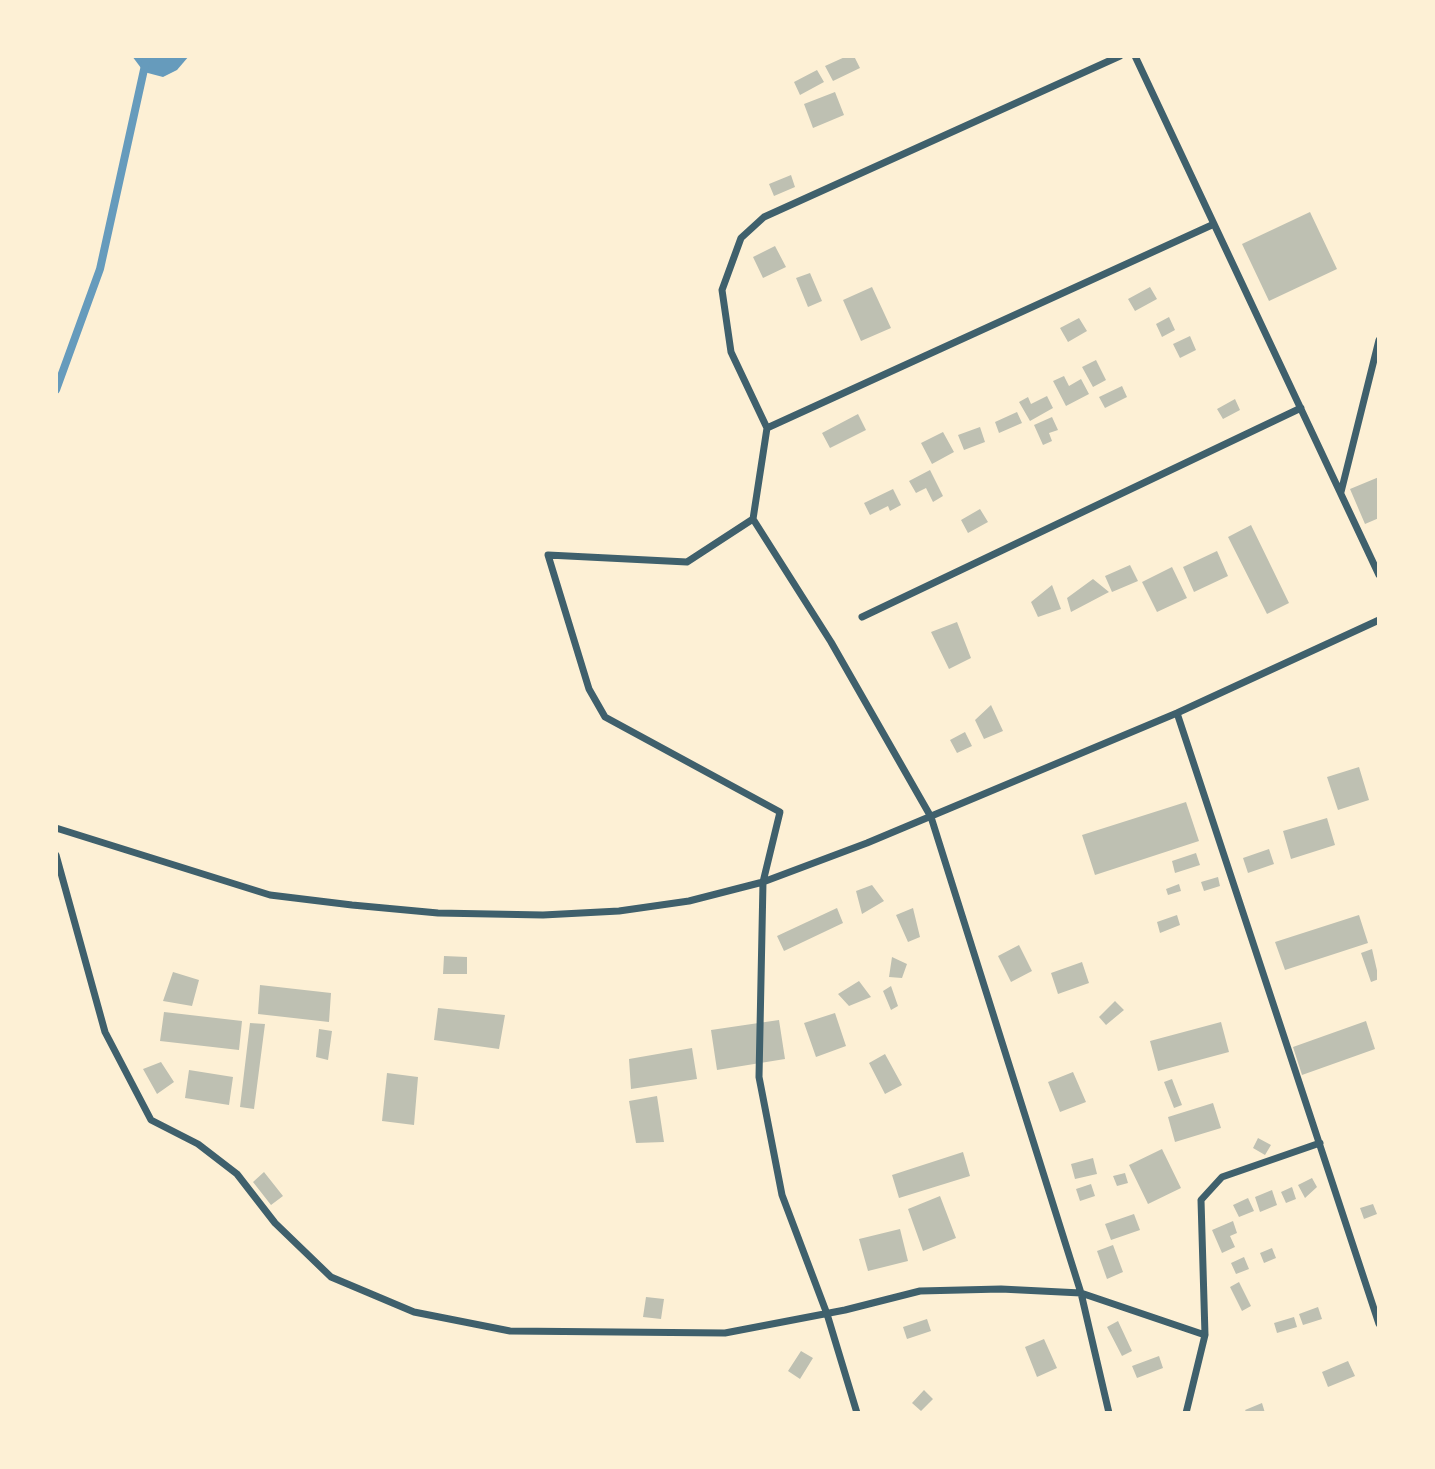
<!DOCTYPE html>
<style>
body{margin:0}
#map{position:relative;width:1435px;height:1469px;overflow:hidden;background:#fdf0d5;font-family:"IBM Plex Sans",sans-serif}
canvas{display:block}
.frame{position:absolute;inset:0;border:58px solid #fdf0d5;pointer-events:none}
</style>
<div id="map">
<canvas width="1435" height="1469"></canvas>
<div class="frame"></div>
</div>
<script>
const ctx = document.querySelector('canvas').getContext('2d');
ctx.lineJoin = 'round';
function paint(path, color) { ctx.fillStyle = color; ctx.fill(path, 'evenodd'); }
const poly = rows => new Path2D(rows.map(r => 'M' + r).join(''));
function trace(path, color, width, dash) { ctx.strokeStyle = color; ctx.lineWidth = width; ctx.lineCap = dash ? 'butt' : 'round'; ctx.setLineDash(dash || []); ctx.stroke(path); }
paint(poly([
 [132,56,189,56,177,70,163,77,144,72]
]), '#669bbc');
trace(poly([
 [56,390,100,269,147,56]
]), '#669bbc', 8);
paint(poly([
 [847,56,854,56,860,68,833,81,825,66],
 [817,70,824,82,800,95,794,82],
 [835,92,844,115,813,128,804,104],
 [791,175,795,187,774,196,769,184],
 [1310,212,1337,269,1269,301,1242,244],
 [775,246,786,267,763,278,753,257],
 [810,273,822,301,808,307,796,278],
 [872,287,891,328,861,341,843,300],
 [1150,287,1157,299,1135,311,1128,299],
 [1169,317,1175,330,1162,337,1156,324],
 [1079,318,1087,331,1068,342,1060,328],
 [1190,336,1196,350,1180,358,1173,344],
 [1096,360,1106,380,1093,387,1082,367],
 [1064,376,1069,386,1081,379,1089,394,1066,406,1053,381],
 [1122,386,1127,397,1105,408,1099,397],
 [1047,396,1053,408,1030,421,1019,402,1028,397,1031,404],
 [1235,399,1240,410,1223,419,1217,409],
 [1017,412,1022,423,999,433,995,422],
 [858,414,866,430,830,448,822,433],
 [1052,417,1058,430,1049,433,1052,441,1043,445,1034,425],
 [980,427,985,442,964,450,958,435],
 [943,432,954,452,932,464,921,443],
 [930,470,943,496,933,502,926,488,916,493,909,481],
 [1379,477,1379,518,1365,524,1350,489],
 [893,489,901,505,890,511,888,506,870,515,864,503],
 [980,509,988,522,968,533,961,520],
 [1251,525,1289,603,1267,614,1228,537],
 [1217,551,1228,576,1194,592,1183,567],
 [1130,565,1138,581,1112,592,1105,576],
 [1172,567,1187,598,1157,612,1142,582],
 [1093,579,1109,592,1071,612,1067,598],
 [1052,585,1061,609,1038,617,1031,602],
 [957,622,971,658,949,669,931,632],
 [991,705,1003,731,984,739,975,720],
 [965,732,972,746,957,753,950,740],
 [1359,767,1369,800,1338,810,1327,777],
 [1186,802,1199,841,1095,875,1082,835],
 [1327,818,1335,845,1291,859,1283,831],
 [1269,849,1274,864,1248,873,1243,858],
 [1196,853,1200,865,1175,873,1172,861],
 [1218,877,1220,886,1204,891,1201,882],
 [1179,884,1181,891,1168,895,1166,889],
 [872,885,884,901,862,914,856,891],
 [837,908,843,923,784,951,777,936],
 [913,908,920,937,908,942,896,915],
 [1177,915,1180,925,1160,933,1157,922],
 [1359,915,1368,943,1285,970,1275,942],
 [1019,945,1032,971,1011,982,998,956],
 [1372,949,1379,979,1371,982,1361,953],
 [444,956,467,957,467,974,443,974],
 [892,957,907,964,902,978,889,977],
 [1082,962,1089,983,1058,994,1051,973],
 [173,972,199,980,192,1006,163,1001],
 [859,981,871,997,849,1006,838,994],
 [260,985,331,993,329,1022,258,1014],
 [891,986,898,1006,891,1010,883,991],
 [1115,1001,1124,1010,1106,1025,1099,1017],
 [438,1008,505,1015,499,1049,434,1040],
 [164,1012,242,1021,239,1050,160,1041],
 [835,1013,846,1046,816,1057,804,1023],
 [779,1020,785,1059,717,1070,711,1030],
 [1366,1021,1375,1049,1302,1075,1293,1047],
 [1221,1022,1229,1052,1158,1071,1150,1041],
 [250,1023,265,1024,254,1109,240,1107],
 [319,1029,332,1031,328,1060,316,1057],
 [692,1048,697,1079,631,1089,629,1059],
 [885,1054,902,1085,885,1094,869,1063],
 [161,1062,174,1082,157,1094,143,1069],
 [189,1070,233,1077,229,1105,185,1098],
 [1073,1072,1086,1102,1060,1112,1048,1082],
 [387,1073,418,1077,414,1125,382,1121],
 [1172,1079,1182,1105,1174,1108,1164,1082],
 [657,1096,664,1142,636,1143,629,1101],
 [1213,1103,1221,1128,1175,1142,1168,1117],
 [1258,1138,1271,1145,1265,1155,1253,1148],
 [1162,1149,1181,1188,1148,1204,1129,1165],
 [963,1152,970,1176,899,1198,892,1175],
 [1093,1158,1097,1174,1075,1179,1071,1164],
 [264,1172,283,1196,271,1205,253,1182],
 [1125,1173,1128,1183,1117,1186,1113,1176],
 [1312,1178,1317,1187,1305,1198,1298,1185],
 [1091,1184,1095,1196,1080,1201,1076,1189],
 [1292,1187,1296,1199,1286,1203,1281,1192],
 [1272,1190,1277,1205,1260,1212,1255,1197],
 [940,1196,956,1238,923,1251,908,1209],
 [1248,1198,1254,1211,1239,1217,1233,1205],
 [1373,1204,1377,1214,1364,1219,1360,1208],
 [1134,1214,1140,1230,1111,1240,1105,1224],
 [1233,1221,1237,1233,1230,1236,1235,1247,1222,1253,1212,1230],
 [900,1229,908,1261,868,1271,859,1239],
 [1113,1245,1123,1272,1107,1279,1097,1251],
 [1272,1248,1276,1258,1264,1263,1260,1253],
 [1244,1257,1249,1269,1236,1274,1231,1263],
 [1239,1282,1251,1306,1242,1311,1230,1287],
 [646,1297,664,1299,661,1319,643,1317],
 [1318,1307,1322,1319,1303,1325,1299,1314],
 [1294,1317,1297,1327,1277,1333,1274,1323],
 [927,1319,931,1331,907,1339,903,1327],
 [1118,1321,1132,1351,1122,1356,1107,1327],
 [1044,1339,1057,1368,1037,1377,1025,1347],
 [801,1351,813,1358,800,1379,788,1371],
 [1159,1356,1163,1368,1137,1378,1132,1366],
 [1348,1361,1355,1376,1328,1387,1322,1372],
 [924,1390,933,1399,921,1411,912,1403],
 [1262,1403,1265,1413,1247,1413,1245,1410]
]), '#bec0b2');
trace(poly([
 [1135,56,1379,575],
 [767,428,1214,224],
 [1341,492,1379,340],
 [753,519,687,562,548,555,589,689,605,717,780,812,763,882,759,1077,782,1195,827,1314,857,1413],
 [862,617,1301,408],
 [1177,713,1379,1324],
 [56,828,270,895,352,905,438,913,543,915,619,911,689,901,763,882,867,843,1177,713,1379,620],
 [56,855,105,1032,151,1120,198,1144,237,1174,275,1223,331,1277,414,1312,510,1331,725,1333,845,1310,920,1291,1001,1289,1081,1293,1205,1335],
 [1109,1413,1081,1293,931,817,831,642,753,519,767,428,731,352,722,290,741,238,764,217,1120,56],
 [1186,1413,1205,1335,1201,1200,1222,1177,1320,1143]
]), '#3f606c', 7);
</script>
